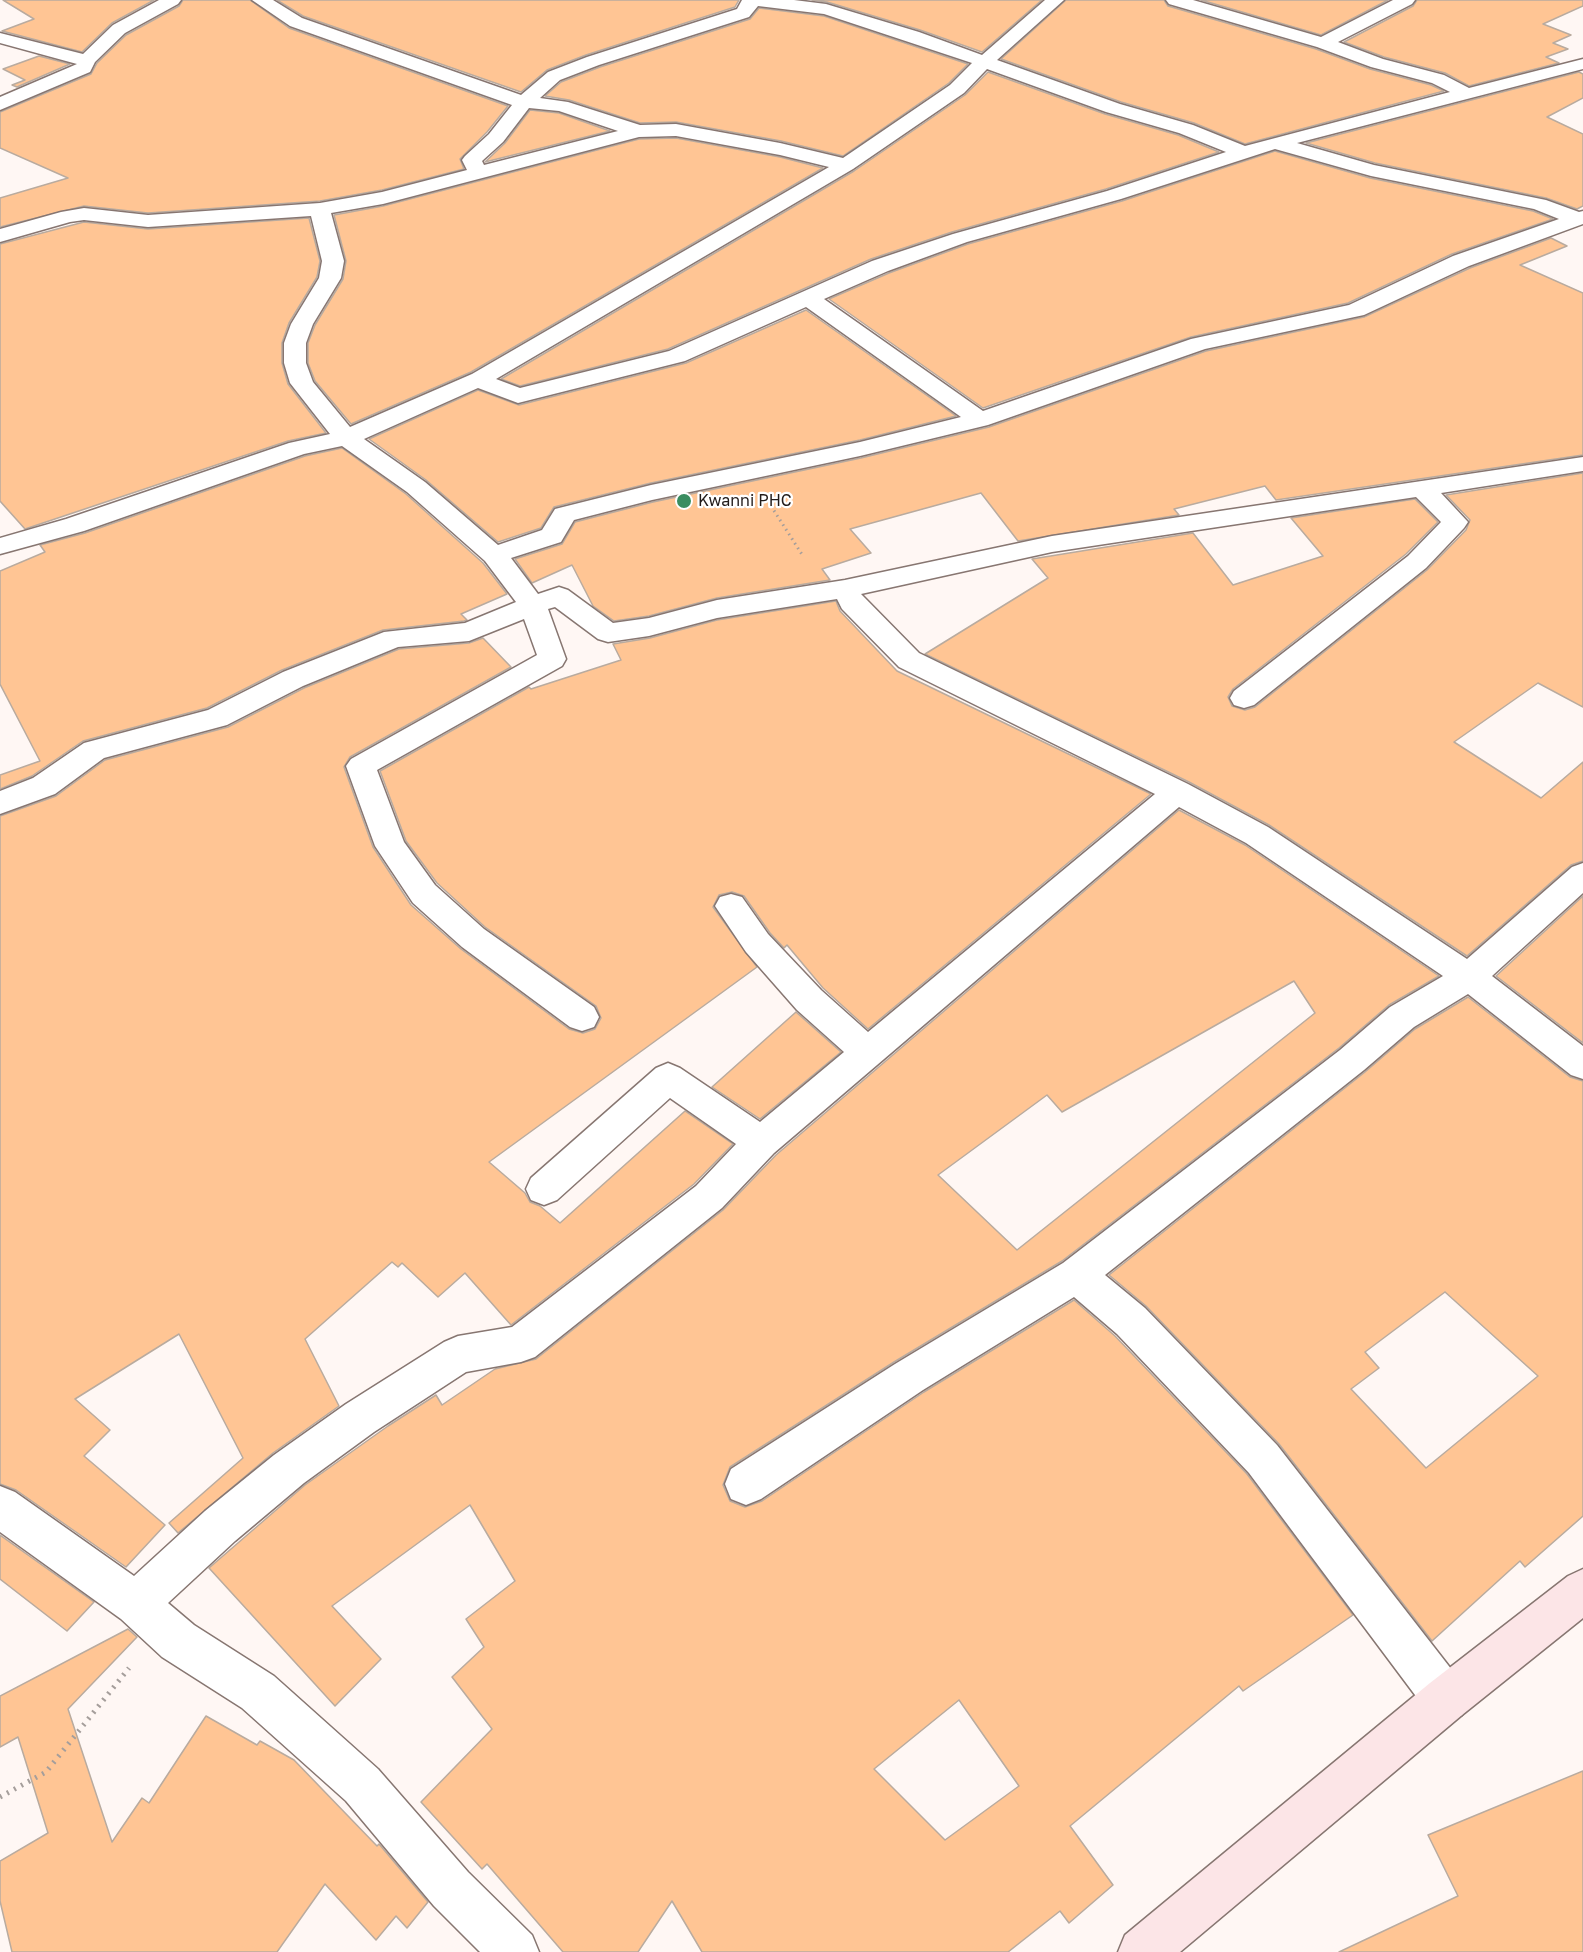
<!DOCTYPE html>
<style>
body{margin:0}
canvas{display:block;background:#fff7f4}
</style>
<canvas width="1583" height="1952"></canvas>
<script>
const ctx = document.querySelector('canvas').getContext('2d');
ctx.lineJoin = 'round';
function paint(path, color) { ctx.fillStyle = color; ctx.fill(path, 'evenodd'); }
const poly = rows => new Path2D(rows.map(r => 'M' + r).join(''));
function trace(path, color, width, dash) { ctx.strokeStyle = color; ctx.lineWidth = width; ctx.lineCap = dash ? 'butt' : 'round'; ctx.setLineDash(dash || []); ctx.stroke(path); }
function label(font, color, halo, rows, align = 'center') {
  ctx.font = font + ' "Golos Text",sans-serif'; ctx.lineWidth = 4.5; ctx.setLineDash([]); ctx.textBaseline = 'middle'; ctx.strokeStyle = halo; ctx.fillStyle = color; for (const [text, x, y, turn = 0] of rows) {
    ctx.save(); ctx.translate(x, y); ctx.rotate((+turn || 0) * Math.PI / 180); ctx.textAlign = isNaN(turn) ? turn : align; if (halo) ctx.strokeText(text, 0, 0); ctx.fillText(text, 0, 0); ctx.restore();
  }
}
const building = poly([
 [3,0,154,0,112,23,82,52,2,31,34,19,3,0],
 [183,0,250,0,289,28,508,106,487,132,460,159,464,169,382,190,320,201,148,213,84,206,0,227,0,198,68,178,0,148,0,112,91,74,97,63,126,35,179,6,183,0],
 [277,0,739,0,735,7,586,55,547,70,521,92,303,16,277,0],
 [812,0,1042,0,982,52,920,30,827,2,812,0],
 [1066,0,1164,0,1168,6,1316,49,1370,69,1431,85,1444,91,1245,144,1194,123,1121,102,1001,59,1066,0],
 [1201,0,1388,0,1321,35,1201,0],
 [1417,0,1583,0,1583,6,1543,24,1571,35,1553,43,1568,49,1546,57,1559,63,1469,86,1445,73,1384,57,1344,42,1413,6,1417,0],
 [759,8,824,16,968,64,949,83,843,156,781,141,676,122,640,123,569,100,545,96,561,82,600,67,750,19,759,8],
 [39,56,70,64,17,87,12,85,25,80,3,69,39,56],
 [988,72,1105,114,1178,135,1219,152,1106,189,952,232,871,259,668,349,520,386,501,379,854,171,965,95,988,72],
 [1579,72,1583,74,1583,98,1547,117,1583,134,1583,206,1577,209,1546,198,1375,163,1306,143,1579,72],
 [530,110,559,113,610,131,485,162,505,143,530,110],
 [676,138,780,157,823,168,471,372,351,424,315,381,308,363,308,343,315,325,343,279,346,261,334,215,383,206,639,139,676,138],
 [1275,151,1370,178,1533,211,1553,219,1452,254,1348,303,1191,337,983,408,829,299,889,273,968,244,1122,201,1275,151],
 [309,218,320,261,317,277,289,323,282,343,282,363,288,384,326,433,288,441,25,529,0,501,0,244,84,222,148,229,309,218],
 [1551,238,1567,246,1520,265,1583,293,1583,455,1276,500,1265,486,1174,509,1179,515,1018,541,981,493,850,529,871,553,822,569,830,580,717,598,649,616,614,621,593,606,572,565,532,583,515,559,562,544,575,522,653,502,861,458,989,427,1206,351,1364,317,1470,268,1551,238],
 [806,310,956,416,860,440,651,483,554,507,541,528,498,542,426,480,369,439,478,390,519,405,686,363,806,310],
 [342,448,406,494,483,563,507,594,461,614,467,620,464,621,383,630,282,670,207,708,83,741,32,776,0,789,0,775,40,761,0,684,0,571,45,552,40,545,85,533,305,456,342,448],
 [1583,473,1583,707,1538,683,1454,742,1541,798,1583,762,1583,861,1571,865,1467,956,1269,825,1189,782,925,654,1048,578,1032,559,1193,533,1233,585,1323,556,1291,518,1415,499,1438,522,1406,554,1233,689,1228,697,1232,706,1245,710,1255,707,1427,570,1466,530,1470,520,1446,495,1583,473],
 [836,601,840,611,897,671,1151,794,868,1029,823,988,787,945,784,948,770,933,744,896,732,892,719,895,713,907,757,967,489,1162,525,1193,530,1202,540,1206,560,1223,685,1111,733,1144,694,1184,511,1325,465,1273,438,1297,402,1263,398,1267,392,1262,305,1339,339,1406,273,1453,178,1533,169,1523,243,1458,179,1334,75,1399,110,1430,84,1456,165,1525,126,1567,16,1490,0,1484,0,816,56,796,105,760,228,727,304,688,399,649,469,643,483,638,511,667,350,757,344,767,373,847,411,905,461,949,569,1029,583,1033,595,1029,601,1018,596,1006,485,927,437,883,406,841,380,771,529,687,531,689,621,660,613,644,650,638,717,620,836,601],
 [1179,810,1245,845,1439,976,1389,1005,1339,1048,1062,1261,894,1362,730,1467,723,1485,730,1501,745,1507,762,1501,924,1392,1074,1300,1115,1336,1247,1474,1353,1615,1243,1691,1239,1686,1070,1826,1113,1885,1069,1923,1060,1911,1008,1952,702,1952,672,1901,638,1952,563,1952,487,1864,482,1869,421,1802,492,1729,452,1677,484,1647,466,1619,515,1581,470,1505,332,1606,381,1659,335,1706,209,1568,305,1485,388,1426,436,1395,442,1405,495,1369,536,1359,723,1210,776,1155,1179,810],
 [1294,981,1315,1013,1017,1250,938,1175,1047,1095,1062,1112,1294,981],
 [959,1700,1019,1786,945,1840,874,1769,959,1700],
 [1583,896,1583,1043,1496,976,1583,896],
 [1468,997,1570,1077,1583,1081,1583,1516,1525,1567,1520,1561,1432,1641,1279,1444,1146,1306,1109,1275,1365,1072,1415,1029,1468,997],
 [1445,1292,1538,1376,1426,1468,1351,1389,1379,1368,1365,1352,1445,1292],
 [796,1012,841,1052,760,1119,712,1087,796,1012],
 [0,1535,94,1602,67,1631,0,1579,0,1535],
 [128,1629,137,1637,68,1709,112,1842,142,1798,149,1803,206,1716,257,1745,260,1741,294,1760,377,1846,379,1844,428,1902,407,1928,396,1916,376,1940,325,1884,277,1952,12,1952,0,1901,0,1861,48,1833,18,1737,0,1747,0,1696,128,1629],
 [1583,1771,1583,1952,1339,1952,1458,1896,1428,1835,1583,1771]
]);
paint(building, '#ffc594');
trace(building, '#b9ab9f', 1.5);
const street = poly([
 [159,0,181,0,178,4,125,33,95,62,90,72,0,110,0,97,77,64,0,43,0,33,83,54,113,25,159,0],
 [252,0,273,0,302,18,521,95,548,72,587,57,737,9,742,0,794,0,826,4,919,32,982,55,1045,0,1064,0,997,60,1120,104,1193,125,1245,146,1450,92,1432,83,1371,67,1317,47,1169,4,1166,0,1193,0,1321,37,1393,0,1415,0,1412,4,1338,42,1383,59,1444,75,1469,88,1583,59,1583,69,1297,143,1374,165,1546,200,1579,212,1583,211,1583,224,1469,266,1364,315,1205,349,988,425,860,456,652,500,574,520,561,542,511,558,538,594,559,587,568,590,613,623,649,618,717,600,845,580,1052,536,1583,457,1583,471,1441,493,1468,522,1464,528,1426,568,1254,705,1244,708,1234,705,1230,698,1234,691,1408,556,1441,522,1416,497,1052,552,861,594,919,653,1188,784,1268,827,1467,959,1572,867,1583,863,1583,893,1492,976,1583,1046,1583,1079,1571,1075,1468,994,1414,1027,1364,1070,1105,1275,1145,1308,1277,1445,1462,1683,1468,1699,1462,1715,1446,1721,1430,1715,1249,1473,1117,1334,1074,1297,923,1390,761,1499,746,1505,731,1499,725,1484,731,1469,895,1364,1063,1263,1340,1050,1390,1007,1443,976,1246,843,1179,807,774,1153,722,1208,535,1357,521,1362,466,1372,374,1432,304,1483,235,1541,168,1603,194,1625,274,1676,378,1769,468,1872,532,1935,539,1952,480,1952,434,1906,346,1801,242,1708,162,1657,121,1619,0,1532,0,1486,15,1492,134,1576,205,1511,274,1455,346,1404,444,1342,458,1336,512,1327,696,1186,736,1144,670,1098,557,1200,544,1205,531,1200,526,1189,531,1178,656,1068,668,1063,680,1068,760,1122,844,1052,797,1010,746,952,715,906,720,897,731,894,742,897,768,934,821,990,868,1032,1155,794,899,667,842,609,837,599,717,618,649,636,608,642,598,639,555,607,548,609,566,659,562,666,377,770,404,842,435,885,484,929,594,1007,599,1017,594,1027,582,1031,570,1027,462,947,413,903,375,846,346,766,351,759,537,655,524,619,469,641,398,647,303,686,227,725,104,758,55,794,0,814,0,791,33,778,84,743,208,710,283,672,384,632,465,623,516,602,485,561,407,492,342,446,304,454,84,531,0,554,0,538,66,519,289,443,330,434,290,383,284,363,284,343,291,324,319,278,322,261,311,216,148,227,84,220,70,222,0,242,0,229,61,212,84,208,148,215,320,203,382,192,467,170,462,160,465,156,489,134,512,105,290,26,252,0],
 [758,6,824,14,972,63,950,85,843,158,780,143,676,124,640,125,568,102,540,98,560,80,599,65,749,17,758,6],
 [987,69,1106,112,1179,133,1226,152,1107,191,953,234,872,261,669,351,520,388,496,379,853,169,964,93,987,69],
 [529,108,559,111,618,131,484,165,482,161,503,142,529,108],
 [676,136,780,155,829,167,472,374,350,427,313,382,306,363,306,343,313,324,341,278,344,261,331,213,383,204,639,137,676,136],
 [1275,149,1371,176,1534,209,1559,219,1453,256,1349,305,1191,339,983,411,824,299,888,271,967,242,1121,199,1275,149],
 [806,307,961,417,860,442,651,485,555,509,542,530,498,545,425,482,364,439,478,388,518,403,685,361,806,307]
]);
const secondary = poly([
 [1583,1569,1583,1618,1462,1715,1180,1952,1118,1952,1125,1935,1430,1683,1568,1576,1583,1569]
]);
trace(street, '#877671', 3);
trace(secondary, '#877671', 3);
trace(poly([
 [771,506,803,556]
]), '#a59e9b', 3, [1.5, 4]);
trace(poly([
 [0,1797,46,1772,129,1668]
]), '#a59e9b', 5, [2, 6]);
paint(street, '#fff');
paint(secondary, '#fce5e7');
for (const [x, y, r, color] of [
 [684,501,8,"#3a8d60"]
]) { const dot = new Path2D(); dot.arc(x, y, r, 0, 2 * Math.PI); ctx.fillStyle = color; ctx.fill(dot); trace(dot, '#fff', 2); }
label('16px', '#231c1a', '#fff', [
 ["Kwanni PHC",698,501]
], 'left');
</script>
